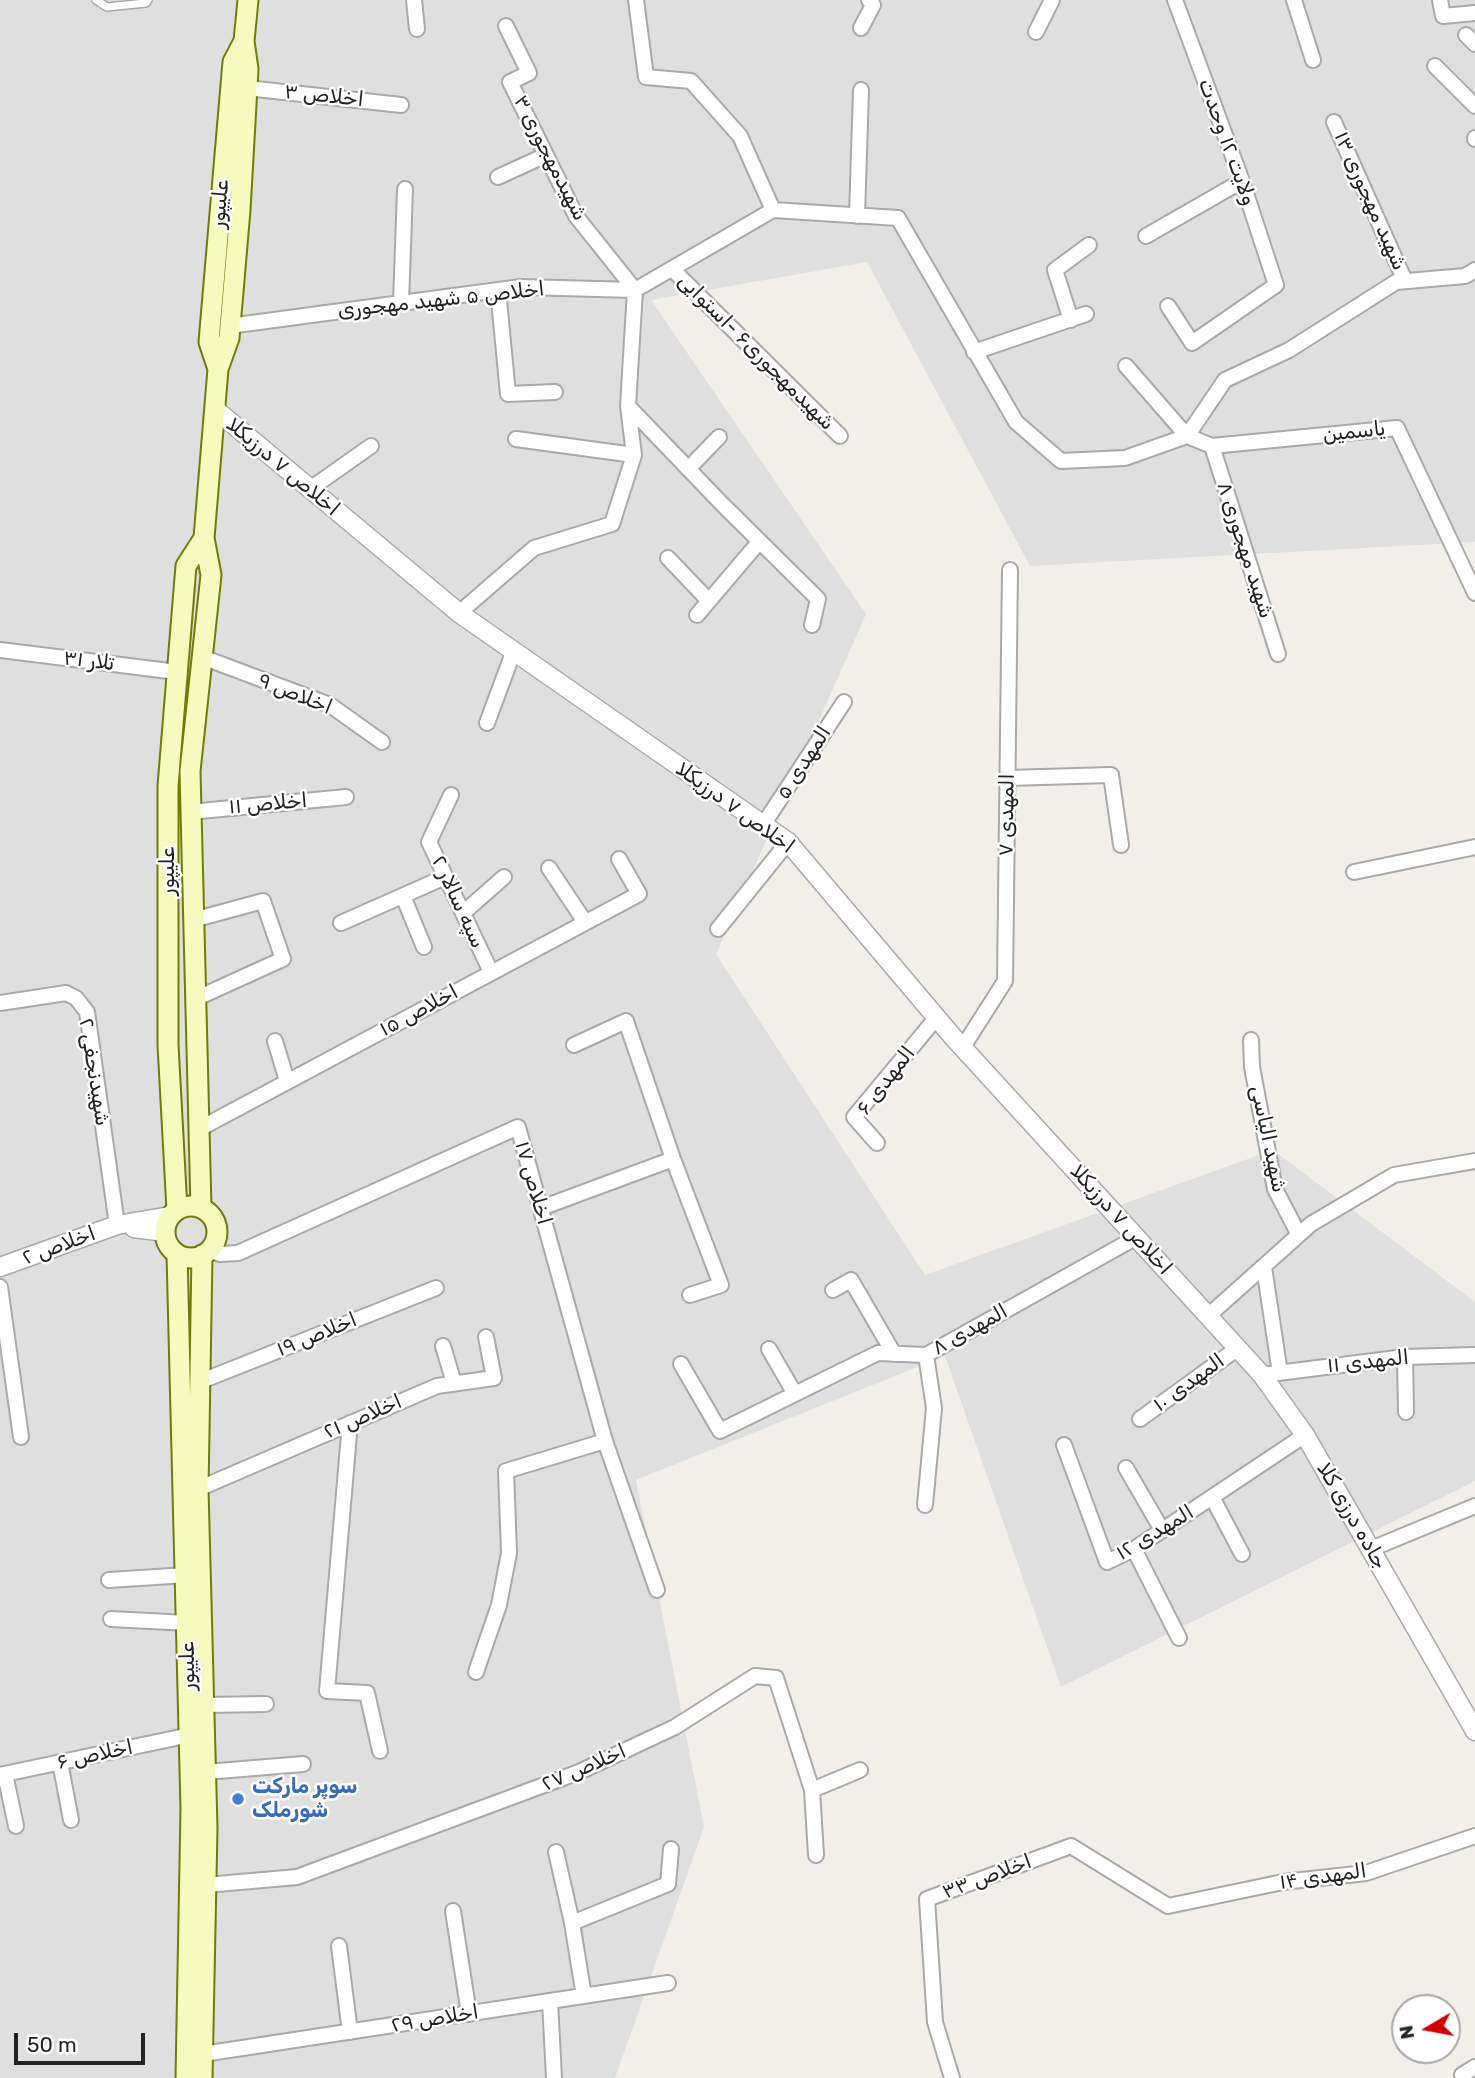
<!DOCTYPE html>
<meta charset="utf-8">
<style>
body{margin:0}
#map{position:relative;width:1475px;height:2078px;overflow:hidden;background:#f2efe9;font-family:Rubik,sans-serif}
canvas{display:block}
.north{position:absolute;left:1391px;top:1994px;width:70px;height:70px;box-sizing:border-box;background:#fff;border:2px solid #a7a7a7;border-radius:50%;rotate:260deg;font-size:19px;font-weight:700;line-height:28px;text-align:center;color:#222}
.north::after{content:'';display:block;margin:auto;width:24px;height:32px;background:#d40000;clip-path:polygon(50% 0,100% 100%,50% 72%,0 100%)}
.scale{position:absolute;left:14px;top:2033px;width:131px;height:32px;box-sizing:border-box;border:4px solid #222;border-top:0;padding-left:9px;font-size:21px;line-height:24px;white-space:nowrap;color:#222;-webkit-text-stroke:5px #fff;paint-order:stroke}
</style>
<div id="map">
<canvas width="1475" height="2078"></canvas>
<div class="north">N</div>
<div class="scale">50 m</div>
</div>
<script>
const ctx = document.querySelector('canvas').getContext('2d');
ctx.lineJoin = 'round';
function paint(path, color) { ctx.fillStyle = color; ctx.fill(path, 'evenodd'); }
const poly = rows => new Path2D(rows.map(r => 'M' + r).join(''));
function trace(path, color, width, dash) { ctx.strokeStyle = color; ctx.lineWidth = width; ctx.lineCap = dash ? 'butt' : 'round'; ctx.setLineDash(dash || []); ctx.stroke(path); }
function label(font, color, halo, rows, align = 'center') {
  ctx.font = font + ' Rubik,"Noto Naskh Arabic",sans-serif'; ctx.lineWidth = 5; ctx.setLineDash([]); ctx.textBaseline = 'middle'; ctx.strokeStyle = halo; ctx.fillStyle = color; for (const [text, x, y, turn = 0] of rows) {
    ctx.save(); ctx.translate(x, y); ctx.rotate((+turn || 0) * Math.PI / 180); ctx.textAlign = isNaN(turn) ? turn : align; if (halo) ctx.strokeText(text, 0, 0); ctx.fillText(text, 0, 0); ctx.restore();
  }
}
paint(poly([
 [0,0,1475,0,1475,542,1030,566,867,262,651,300,866,614,716,954,925,1275,1273,1150,1475,1302,1475,1481,1061,1687,945,1356,636,1480,704,1827,615,2078,0,2078]
]), '#e0dfdf');
const service = poly([
 [96,0,107,7,146,3,148,0]
]);
const minor = poly([
 [414,0,417,29],
 [636,0,646,77,691,81,740,136,773,210],
 [1294,0,1313,60],
 [1440,0,1443,16,1475,13],
 [861,28,873,5,869,0],
 [1036,32,1052,0],
 [1466,35,1475,44],
 [1435,66,1475,106],
 [247,88,401,105],
 [1334,122,1405,281],
 [1475,138,1475,139],
 [498,177,546,155],
 [857,216,861,90],
 [1146,236,1242,181],
 [672,269,840,436],
 [498,290,508,394,555,392],
 [401,303,405,189],
 [1168,306,1192,343,1276,285,1242,181,1175,0],
 [1071,320,1055,270,1089,245],
 [229,326,521,287,635,290,773,210,898,218,1016,422,1061,461,1125,458,1187,436,1225,380,1289,350,1396,282,1465,276,1475,270],
 [974,352,1086,314],
 [1126,366,1187,436,1212,446,1397,428,1475,593],
 [628,406,722,504,818,599,812,625],
 [516,439,634,455],
 [1212,446,1278,654],
 [688,469,719,437],
 [310,489,371,446],
 [668,558,709,601],
 [459,613,534,548,612,524,634,455,628,406,635,290,576,216,510,82,529,73,506,26],
 [697,615,759,542],
 [0,650,177,672],
 [202,657,330,705,382,742],
 [487,723,513,653],
 [1008,778,1111,775,1121,845],
 [451,795,429,842,491,972],
 [190,812,346,797],
 [763,825,844,702],
 [549,868,585,922],
 [1354,872,1475,847],
 [403,896,424,947],
 [463,913,504,877],
 [193,920,263,901,283,959,195,999],
 [341,923,445,877],
 [718,929,788,842],
 [0,1003,66,993,76,998,87,1012,117,1225],
 [1251,1040,1252,1067,1275,1189,1299,1235],
 [275,1041,287,1081],
 [574,1045,626,1021,673,1159],
 [963,1047,1005,981,1010,570],
 [199,1129,639,894,619,859],
 [877,1143,854,1117,937,1017],
 [541,1208,673,1159,721,1285,690,1295],
 [209,1250,220,1254,238,1253,518,1127,605,1441,657,1590],
 [1264,1267,1280,1373],
 [0,1287,21,1437],
 [833,1290,851,1280,894,1354],
 [1208,1316,1311,1224,1394,1175,1475,1161],
 [443,1346,454,1383],
 [769,1349,795,1394],
 [1405,1357,1406,1412],
 [681,1364,720,1431,878,1353,926,1355,1137,1237],
 [1262,1375,1405,1357,1475,1355],
 [199,1382,436,1288],
 [1140,1419,1238,1348],
 [350,1423,327,1691,367,1693,380,1751],
 [1064,1445,1107,1562,1134,1549,1305,1435],
 [1126,1468,1162,1530],
 [198,1489,437,1386,494,1378,486,1337],
 [1212,1497,1242,1554],
 [925,1505,934,1408,926,1355],
 [1134,1549,1179,1638],
 [1371,1549,1475,1506],
 [109,1580,187,1575],
 [111,1619,188,1623],
 [476,1672,499,1605,509,1553,506,1471,605,1441],
 [204,1705,266,1704],
 [60,1762,71,1820],
 [206,1772,303,1764],
 [5,1774,16,1826],
 [0,1775,190,1735],
 [812,1790,860,1770],
 [556,1852,572,1923],
 [206,1885,297,1877,579,1772,675,1727,755,1676,776,1678,812,1790,816,1855],
 [453,1911,469,2014],
 [339,1946,350,2032],
 [584,1996,572,1923,668,1884,671,1849],
 [550,2001,554,2078],
 [203,2054,668,1983],
 [1462,2075,1475,2067],
 [952,2078,935,2022,927,1899,1071,1846,1168,1906,1283,1882,1366,1873,1475,1836]
]);
const tertiary = poly([
 [216,410,459,613,788,842,953,1037,1262,1375,1305,1435,1475,1731],
 [134,1228,165,1232],
 [0,1267,117,1225,170,1216]
]);
const secondary = poly([
 [218,369,209,342,233,62,244,41],
 [204,538,218,369,229,338,240,210,248,69,244,41,248,0],
 '165 1232a26 26 0 1 1 52 0a26 26 0 1 1-52 0Z',
 [177,1210,168,1045,168,786,186,566,204,538,211,575,190,771,201,1208],
 [177,1254,191,1809,186,2078],
 [202,1255,198,1489,207,1828,202,2078]
]);
trace(service, '#a9a9a9', 10);
trace(minor, '#a9a9a9', 18);
trace(tertiary, '#a9a9a9', 21);
trace(secondary, '#707d05', 23);
trace(service, '#fff', 7);
trace(minor, '#fff', 14);
trace(tertiary, '#fff', 18);
trace(secondary, '#f7fabf', 19);
for (const [x, y, r, color] of [
 [238,1799,7,"#3f7fe0"]
]) { const dot = new Path2D(); dot.arc(x, y, r, 0, 2 * Math.PI); ctx.fillStyle = color; ctx.fill(dot); trace(dot, '#fff', 2.5); }
label('21px', '#222', '#fff', [
 ["اخلاص ۳",324,96,6],
 ["ولایت ۱۲ وحدت",1227,142,70],
 ["شهیدمهجوری ۳",550,158,63],
 ["شهید مهجوری ۱۳",1370,201,66],
 ["علیپور",220,204,-85],
 ["اخلاص ۵ شهید مهجوری",441,300,-6],
 ["شهیدمهجوری۶ -استوایی",756,352,45],
 ["یاسمین",1354,432,-6],
 ["اخلاص ۷ درزیکلا",283,467,40],
 ["شهید مهجوری ۸",1245,550,72],
 ["تلار ۳۱",89,661,7],
 ["اخلاص ۹",295,694,22],
 ["المهدی ۵",804,763,-57],
 ["اخلاص ۱۱",268,804,-5],
 ["اخلاص ۷ درزیکلا",735,808,36],
 ["المهدی ۷",1007,815,-89],
 ["علیپور",168,871,-90],
 ["سپه سالار ۲",458,902,65],
 ["اخلاص ۱۵",419,1011,-28],
 ["شهیدنجفی ۲",94,1072,81],
 ["المهدی ۶",886,1081,-52],
 ["شهید الیاسی",1268,1139,78],
 ["اخلاص ۱۷",533,1183,74],
 ["اخلاص ۷ درزیکلا",1121,1220,48],
 ["اخلاص ۲",59,1246,-20],
 ["المهدی ۸",970,1330,-29],
 ["اخلاص ۱۹",317,1335,-22],
 ["المهدی ۱۱",1368,1362,-6],
 ["المهدی ۱۰",1189,1383,-36],
 ["اخلاص ۲۱",363,1417,-23],
 ["جاده درزی کلا",1352,1516,60],
 ["المهدی ۱۲",1155,1533,-31],
 ["علیپور",188,1666,-91],
 ["اخلاص ۶",95,1755,-12],
 ["اخلاص ۲۷",584,1768,-23],
 ["اخلاص ۳۳",987,1877,-20],
 ["المهدی ۱۴",1323,1877,-8],
 ["اخلاص ۲۹",435,2019,-9]
]);
label('bold 21px', '#366cbe', '#fff', [
 ["سوپر مارکت",252,1787],
 ["شورملک",252,1811]
], 'left');
</script>
